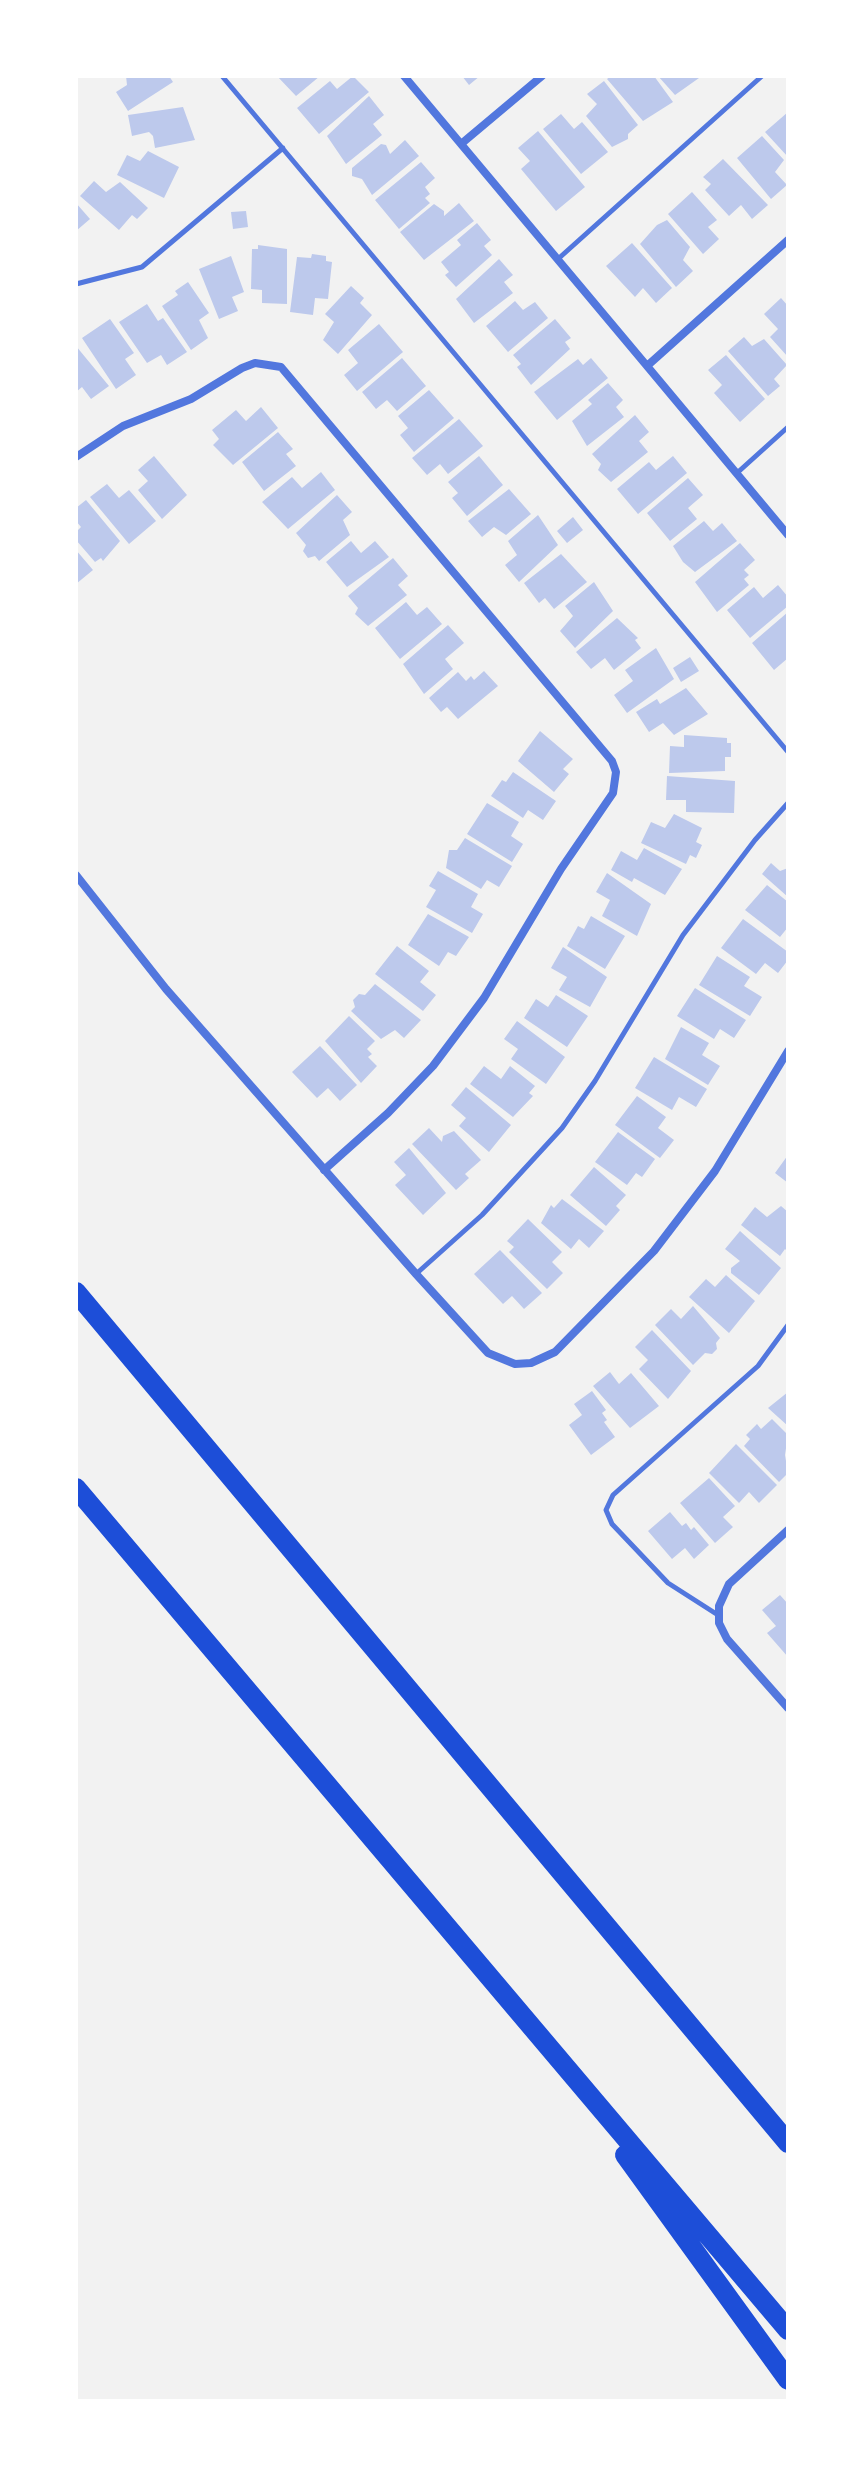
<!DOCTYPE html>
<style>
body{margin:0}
#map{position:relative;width:864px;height:2477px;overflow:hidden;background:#f2f2f2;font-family:Jost,sans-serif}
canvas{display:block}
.frame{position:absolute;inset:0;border:78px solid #fff;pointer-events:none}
</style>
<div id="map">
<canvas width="864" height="2477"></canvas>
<div class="frame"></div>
</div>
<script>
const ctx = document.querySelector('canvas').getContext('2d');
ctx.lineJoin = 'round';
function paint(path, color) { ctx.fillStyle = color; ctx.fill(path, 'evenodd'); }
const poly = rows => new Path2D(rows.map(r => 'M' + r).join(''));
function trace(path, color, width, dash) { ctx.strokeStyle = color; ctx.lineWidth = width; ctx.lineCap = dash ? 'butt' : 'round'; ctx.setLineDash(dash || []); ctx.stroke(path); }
paint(poly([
 [126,76,169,76,173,82,128,111,116,92,127,85],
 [277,76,320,76,296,96],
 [353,76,369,92,319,134,297,108,330,81,337,89],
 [462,76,480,76,469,85],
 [611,76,654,76,673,102,643,121,607,79],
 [658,76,698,76,699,78,675,95],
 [604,81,638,125,628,134,628,139,612,147,586,116,597,104,587,94],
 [369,96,384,115,373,124,382,135,346,164,327,136],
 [183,107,195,140,155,148,153,136,149,132,132,136,128,115],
 [788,112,788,157,765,132],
 [561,114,574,129,582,122,608,152,581,174,543,129],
 [538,131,585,187,556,211,521,169,530,161,518,148],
 [762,136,784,160,775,172,787,185,771,199,737,158],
 [405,140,419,156,372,195,362,179,352,176,352,168,381,144,386,145,390,154],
 [148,151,179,167,164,198,117,175,127,155,140,161],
 [723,159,768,205,752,219,741,205,729,216,705,190,711,184,703,177],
 [421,162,435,178,425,187,430,194,425,198,430,203,399,229,375,200],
 [94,181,106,192,120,182,148,208,137,219,132,215,119,230,80,196],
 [692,192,717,220,708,227,719,239,703,254,668,214],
 [76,203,90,219,76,231],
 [459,203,474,221,424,260,400,232,434,204,444,211,444,216],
 [246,211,248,227,233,229,231,212],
 [667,220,690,247,683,260,693,271,676,287,640,244,657,225],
 [477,223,491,240,484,246,492,255,456,287,445,275,449,272,441,262,461,245,457,240],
 [632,243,672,288,656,303,643,288,635,297,606,266],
 [258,245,287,249,287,304,262,303,262,290,251,289,252,249,258,249],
 [312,254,326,256,326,261,332,262,328,299,315,298,313,315,290,312,297,257,311,258],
 [231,256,244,292,232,297,238,311,219,319,199,269],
 [499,259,513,275,504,282,513,293,474,323,456,299],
 [188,282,209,313,199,320,208,338,191,350,162,306,178,295,175,291],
 [351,286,364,298,360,303,372,315,338,354,323,340,334,322,325,314],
 [781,298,788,306,788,357,770,337,778,329,764,314],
 [515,301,523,310,535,302,548,318,508,352,486,326],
 [147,304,158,321,163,318,187,352,167,365,161,355,147,363,119,322],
 [110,319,134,353,125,359,136,375,116,389,82,338],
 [555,319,571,338,565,342,570,349,531,385,517,367,521,364,513,355],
 [379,324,403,352,357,391,344,375,358,363,348,350],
 [744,337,752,346,764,339,787,365,774,379,780,386,768,396,728,351],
 [76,346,109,386,91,399,82,387,76,392],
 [726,355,765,399,740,422,714,393,722,385,708,370],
 [402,358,426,386,397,411,387,400,376,409,362,392],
 [591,358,608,378,557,420,534,392,578,359,583,365],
 [608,383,623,400,616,407,624,417,587,446,572,421,592,404,588,400],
 [429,390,454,418,414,452,400,435,408,428,398,416],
 [261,407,278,428,233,465,213,445,219,439,212,430,236,410,246,421],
 [635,415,649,432,639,441,648,452,611,482,598,470,601,464,592,454],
 [459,419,483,446,448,474,440,464,427,475,412,458],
 [278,432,293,449,286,454,296,466,264,491,242,462],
 [154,456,187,495,162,519,138,490,148,481,138,470],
 [479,456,503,485,467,516,452,498,458,493,448,482],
 [673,456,687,473,638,514,617,489,649,462,656,470],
 [321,472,335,490,288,529,262,502,292,477,302,488],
 [688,478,703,495,688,508,697,519,670,541,647,513],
 [107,484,119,498,129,490,156,521,129,544,90,497],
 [509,489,531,514,506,535,494,527,482,537,468,521],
 [337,495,352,512,343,520,350,535,319,561,315,556,308,558,303,551,306,545,296,533],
 [86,500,120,541,103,561,101,558,95,562,76,540,76,532,81,527,76,521,76,508],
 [538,515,558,545,519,582,505,565,517,555,508,541],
 [573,517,583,530,567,543,557,531],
 [704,521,713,531,722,523,737,541,695,572,683,562,673,546],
 [351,541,361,553,375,541,389,557,347,587,326,562],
 [740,543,755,560,744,570,749,575,744,579,749,585,717,612,695,582],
 [76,550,93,570,76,584],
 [561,554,587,582,554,609,545,598,539,603,524,583],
 [393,558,408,576,398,585,407,595,368,626,355,614,358,608,348,596],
 [594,582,613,611,575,648,560,631,573,616,565,606],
 [778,585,788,597,788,606,750,638,727,610,754,587,763,598],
 [406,602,417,615,427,607,442,624,400,659,375,628],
 [788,612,788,658,774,670,752,643],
 [617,618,638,638,635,640,641,648,614,670,605,658,591,669,576,652],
 [448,625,464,643,445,659,453,669,424,694,403,664],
 [656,648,674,679,627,713,614,695,633,681,625,670],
 [690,657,699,671,681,682,673,668],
 [484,671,498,686,458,719,447,707,441,712,429,698,458,672,466,681,471,676,474,680],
 [686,688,708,714,674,735,663,723,649,732,636,712,657,699,660,704],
 [540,731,573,759,563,769,569,774,554,792,518,761],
 [684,735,727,738,727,743,731,743,731,757,725,757,725,771,669,773,670,746,684,747],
 [513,772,556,801,543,820,528,810,523,818,491,796,502,780,506,782],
 [667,776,735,781,734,813,686,812,686,800,666,800],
 [487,803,519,822,511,836,523,844,512,862,467,834],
 [674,814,702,828,696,842,702,845,696,858,690,855,686,864,641,843,651,822,665,828],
 [465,838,512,866,499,887,487,880,481,889,446,868,449,850,457,850],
 [644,848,682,869,665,895,634,878,632,882,611,870,621,851,637,860],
 [771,863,780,871,788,868,788,897,762,874],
 [438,871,478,894,471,907,483,914,472,933,426,907,436,890,429,886],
 [607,873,651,904,637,936,602,916,610,900,596,892],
 [767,885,788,902,788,927,780,937,745,910],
 [428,914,469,937,456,956,448,952,439,966,408,945],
 [591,916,625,936,605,969,567,946,578,926,584,929],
 [743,919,788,952,788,960,778,973,765,963,756,974,721,948],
 [397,946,429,971,420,982,436,995,423,1011,375,974],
 [563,947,607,977,590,1007,559,990,567,977,551,968],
 [717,956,750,977,744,986,762,997,750,1016,699,985],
 [375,984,421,1020,404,1038,395,1030,381,1039,351,1011,355,1007,353,1000,359,994,365,995],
 [695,988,746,1020,734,1038,720,1029,714,1039,677,1016],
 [556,995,588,1016,567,1047,524,1018,536,999,548,1007],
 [349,1016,375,1041,367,1049,372,1054,368,1057,377,1066,361,1083,325,1041],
 [517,1021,565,1057,546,1084,511,1059,518,1049,504,1039],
 [681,1027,709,1043,702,1055,720,1066,708,1085,665,1059],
 [320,1046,357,1085,340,1101,328,1088,317,1098,292,1072],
 [654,1057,707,1089,696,1107,679,1097,672,1110,635,1088],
 [484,1066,501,1079,510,1066,535,1086,529,1093,533,1096,513,1117,470,1084],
 [466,1087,511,1125,489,1152,459,1126,466,1118,451,1105],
 [637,1096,666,1117,658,1128,674,1140,660,1158,615,1125],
 [429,1128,442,1142,443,1136,454,1131,481,1160,465,1174,469,1178,456,1190,412,1144],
 [618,1132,655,1159,642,1177,636,1173,627,1185,595,1162],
 [409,1148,446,1193,423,1215,395,1185,406,1175,394,1162],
 [788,1155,788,1183,775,1173],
 [594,1167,626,1195,616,1206,620,1210,606,1226,570,1195],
 [562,1199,604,1231,589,1248,579,1239,571,1249,541,1223,551,1205,554,1208],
 [781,1206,788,1212,788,1252,785,1249,780,1256,741,1225,755,1207,767,1217],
 [528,1219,562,1252,552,1262,563,1273,547,1289,509,1252,514,1247,507,1241],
 [740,1231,781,1268,759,1295,731,1273,731,1268,740,1261,725,1249],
 [500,1250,542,1293,524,1309,512,1296,503,1304,474,1274],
 [726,1275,755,1301,729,1333,689,1297,706,1279,715,1287],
 [693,1306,720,1338,716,1343,717,1349,712,1354,705,1353,693,1365,655,1325,671,1309,681,1319],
 [652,1330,691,1371,668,1399,639,1369,648,1360,635,1347],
 [610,1372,619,1384,631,1373,659,1406,630,1428,593,1386],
 [592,1391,606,1410,602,1413,607,1420,604,1422,615,1437,591,1455,569,1425,582,1415,574,1404],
 [788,1392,788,1426,768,1408],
 [772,1419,788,1435,785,1455,788,1473,779,1482,744,1446,750,1439,746,1435,757,1424,761,1429],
 [736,1444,777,1485,759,1503,749,1492,739,1503,709,1473],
 [709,1478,735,1506,723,1517,733,1527,715,1543,680,1503],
 [670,1512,682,1526,686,1523,691,1530,694,1527,709,1545,694,1559,685,1548,672,1559,648,1531],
 [780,1595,788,1604,788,1657,767,1633,776,1626,762,1610]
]), '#bdc9ec');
trace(poly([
 [222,76,788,752],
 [558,259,762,76],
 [76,284,142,267,283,148],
 [737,473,788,427],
 [416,1274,482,1215,562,1128,595,1081,683,935,755,840,788,803],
 [718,1615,668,1583,612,1524,606,1510,613,1495,758,1366,788,1325]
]), '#5277de', 5);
trace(poly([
 [404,76,647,366,788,240],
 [461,144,542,76],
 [647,366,788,535],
 [76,457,123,426,191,399,242,368,255,363,281,367,612,761,616,772,613,793,561,869,484,998,433,1066,388,1113,324,1170],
 [76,875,166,989,416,1274,488,1353,515,1364,531,1363,555,1352,654,1251,715,1171,788,1051],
 [788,1530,729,1584,719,1606,719,1623,727,1639,788,1708]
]), '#5277de', 8);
trace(poly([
 [76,1292,788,2143],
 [76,1488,788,2330],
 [625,2155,788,2380]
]), '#1d4ed8', 20);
</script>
